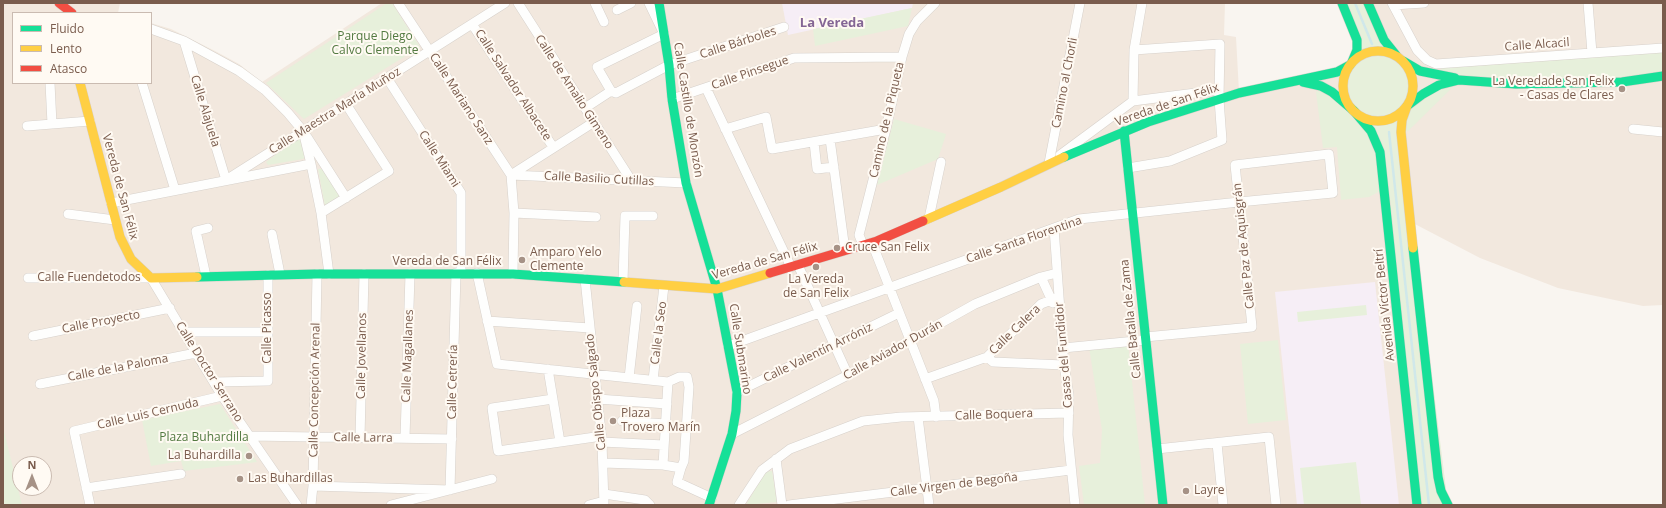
<!DOCTYPE html>
<meta charset="utf-8">
<style>
body{margin:0}
#map{position:relative;width:1666px;height:508px;overflow:hidden;background:#f9f5f0;font-family:"Open Sans",sans-serif}
canvas{display:block}
.frame{position:absolute;inset:0;border:4px solid #7a5c4d;pointer-events:none}
.legend{position:absolute;left:12px;top:12px;width:140px;height:72px;box-sizing:border-box;background:#fffaf3;border:1px solid #cabbb1;margin:0;padding:5px 7px;list-style:none;font-size:12px;color:#7a5c4d}
.legend li{display:flex;align-items:center;gap:8px;height:20px}
.legend b{width:20px;border:1px solid #cabbb1}
.north{position:absolute;left:12px;top:456px;width:40px;height:40px;box-sizing:border-box;background:#fffaf3;border:1px solid #cabbb1;border-radius:50%;rotate:0deg;font-size:11px;font-weight:700;line-height:16px;text-align:center;color:#7a5c4d}
.north::after{content:'';display:block;margin:auto;width:14px;height:18px;background:#a69286;clip-path:polygon(50% 0,100% 100%,50% 72%,0 100%)}
</style>
<div id="map">
<canvas width="1666" height="508"></canvas>
<div class="frame"></div>
<ul class="legend">
<li><b style="height:5px;background:#16e098"></b>Fluido</li>
<li><b style="height:5px;background:#ffcf43"></b>Lento</li>
<li><b style="height:5px;background:#f24e42"></b>Atasco</li>
</ul>
<div class="north">N</div>
</div>
<script>
const ctx = document.querySelector('canvas').getContext('2d');
ctx.lineJoin = 'round';
function paint(path, color) { ctx.fillStyle = color; ctx.fill(path, 'evenodd'); }
const poly = rows => new Path2D(rows.map(r => 'M' + r).join(''));
function trace(path, color, width, dash) { ctx.strokeStyle = color; ctx.lineWidth = width; ctx.lineCap = dash ? 'butt' : 'round'; ctx.setLineDash(dash || []); ctx.stroke(path); }
function label(font, color, halo, rows, align = 'center') {
  ctx.font = font + ' "Open Sans",sans-serif'; ctx.lineWidth = 4; ctx.setLineDash([]); ctx.textBaseline = 'middle'; ctx.strokeStyle = halo; ctx.fillStyle = color; for (const [text, x, y, turn = 0] of rows) {
    ctx.save(); ctx.translate(x, y); ctx.rotate((+turn || 0) * Math.PI / 180); ctx.textAlign = isNaN(turn) ? turn : align; if (halo) ctx.strokeText(text, 0, 0); ctx.fillText(text, 0, 0); ctx.restore();
  }
}
paint(poly([
 [3,3,120,3,118,13,13,13,13,83,151,83,151,23,171,29,215,51,239,64,262,82,382,3,1225,3,1224,35,1236,37,1239,92,1332,74,1356,54,1342,3,1663,3,1663,305,1643,306,1558,288,1480,258,1411,222,1448,505,3,505],
 [20,464,44,464,44,488,20,488]
]), '#f2e8de');
paint(poly([
 [782,3,913,3,912,8,788,35],
 [1375,282,1399,505,1297,505,1275,292]
]), '#f6eef6');
paint(poly([
 [387,3,392,3,420,47,304,119,266,83],
 [1342,3,1368,3,1410,70,1413,81,1411,97,1456,84,1408,131,1402,132,1448,505,1417,505,1384,189,1369,197,1341,200,1337,147,1323,148,1316,92,1321,86,1345,97,1343,86,1344,75,1356,54],
 [912,8,908,26,815,46,813,29],
 [1663,48,1663,76,1622,82,1441,76,1441,64],
 [894,119,946,134,938,159,877,185],
 [298,138,303,141,306,156,303,159,268,165,266,162],
 [318,169,322,169,341,196,325,206],
 [1366,305,1367,315,1298,322,1297,312],
 [1278,340,1286,420,1248,424,1240,344],
 [1128,343,1145,505,1084,505,1079,466,1100,463,1102,430,1089,347],
 [220,404,257,462,184,471,181,461,151,466,142,420],
 [3,427,22,505,3,505],
 [1356,462,1361,505,1304,505,1300,468],
 [772,471,777,502,746,505,765,472]
]), '#e7f0db');
trace(poly([
 [1355,3,1372,44],
 [1389,132,1429,505]
]), '#d0e8ea', 2.5);
const street = poly([
 [398,3,511,175,514,213,513,274],
 [518,3,631,180],
 [595,3,604,22],
 [1392,3,1417,50,1427,60,1436,64,1663,48],
 [1588,3,1592,53],
 [1393,5,1424,3],
 [617,10,631,3],
 [472,24,553,147],
 [151,29,184,41,239,71,265,90,288,113,303,131,311,164,321,213,329,274],
 [184,41,226,180],
 [387,78,461,193,461,273],
 [50,83,52,124],
 [142,83,175,190],
 [706,88,791,267],
 [611,91,597,67,664,34,649,3],
 [672,99,794,58,902,57],
 [1133,101,1134,50,1142,3],
 [585,108,611,91,616,93,669,65,784,27],
 [27,126,90,121],
 [725,129,766,117,772,149,886,129],
 [1633,129,1663,132],
 [307,137,346,198],
 [830,139,845,250],
 [814,142,817,169,834,167],
 [1060,155,1133,101,1219,90],
 [1049,163,1080,3],
 [1128,168,1170,161,1222,140,1219,99,1220,44,1134,50],
 [511,175,686,183],
 [511,175,594,122],
 [226,180,505,3],
 [111,203,311,164],
 [321,213,389,171,346,104],
 [514,213,596,217],
 [68,214,115,220],
 [929,218,941,162],
 [1054,228,1064,365,1069,395,1068,435,1075,505],
 [272,234,280,274],
 [872,243,934,401,936,417],
 [863,245,859,235,886,129,902,57,909,34,917,21,935,3],
 [798,265,848,375],
 [477,273,497,364,668,382],
 [206,276,196,231,208,228],
 [1041,277,1053,303],
 [28,278,151,278,222,396,297,505],
 [585,279,602,442,604,505],
 [623,282,625,216,653,216],
 [487,321,590,328],
 [184,332,268,332],
 [33,336,170,308],
 [728,346,1079,219,1239,202,1333,193,1329,154,1235,165,1239,202,1241,216,1252,327,1145,337],
 [1063,348,1146,340],
 [987,357,993,362,1064,365],
 [548,369,560,442],
 [629,378,637,306],
 [925,379,987,357,1041,304,1059,297],
 [653,380,664,286],
 [214,382,268,381,268,275],
 [668,382,679,377,687,377,689,387,684,461,681,468],
 [40,384,196,353],
 [737,392,899,313],
 [553,399,492,408,498,451,602,436],
 [598,399,667,404],
 [918,417,929,505],
 [622,421,666,424],
 [732,434,848,375,975,304,1041,277,1057,273],
 [249,436,452,439],
 [360,438,364,274],
 [405,438,410,274],
 [602,442,664,445],
 [1217,443,1223,505],
 [1157,449,1269,437,1276,505],
 [776,459,782,505],
 [603,463,663,465,681,468,677,482,712,498],
 [663,465,668,382],
 [313,486,450,490],
 [86,488,181,474],
 [450,490,456,273],
 [604,494,645,500,650,505],
 [90,505,74,431,222,396],
 [311,505,313,486,317,274],
 [391,505,492,479],
 [589,505,604,501],
 [739,505,762,470,790,449,863,421,901,417,1069,413],
 [789,505,1071,470]
]);
const fast = poly([
 [659,3,669,65,672,99,686,183,717,289,737,392,736,411,732,434,709,505],
 [1342,3,1357,40,1357,50,1352,62],
 [1368,3,1384,40,1396,55],
 [1403,61,1420,71,1455,78],
 [1303,82,1321,86,1332,92,1354,111],
 [1407,106,1423,94,1439,85,1459,80,1516,84,1622,82,1663,76],
 [1354,111,1371,131,1380,152,1417,505],
 [1124,131,1163,505],
 [1064,157,1148,122,1239,93,1337,72,1350,65],
 [1413,248,1438,477,1441,491,1448,505],
 [197,277,317,274,513,274,624,282]
]);
const slow = poly([
 '1343 86a35 35 0 1 1 70 0a35 35 0 1 1-70 0Z',
 [80,83,120,237,131,259,151,278,197,277],
 [1407,106,1402,120,1401,132,1413,248],
 [923,221,1001,187,1064,157],
 [624,282,717,289,770,273]
]);
const jam = poly([
 [59,3,72,13],
 [770,273,877,241,923,221]
]);
trace(street, '#d7d1cb', 10);
trace(fast, '#d9d2cb', 10);
trace(slow, '#d9d2cb', 10);
trace(jam, '#d9d2cb', 10);
trace(street, '#fefefd', 9);
trace(fast, '#16e098', 9);
trace(slow, '#ffcf43', 9);
trace(jam, '#f24e42', 9);
for (const [x, y, r, color] of [
 [1622,89,4,"#a69286"],
 [837,248,4,"#a69286"],
 [522,260,4,"#a69286"],
 [816,267,4,"#a69286"],
 [613,421,4,"#a69286"],
 [249,456,4,"#a69286"],
 [240,479,4,"#a69286"],
 [1186,491,4,"#a69286"]
]) { const dot = new Path2D(); dot.arc(x, y, r, 0, 2 * Math.PI); ctx.fillStyle = color; ctx.fill(dot); trace(dot, '#fffaf3', 1.5); }
label('12px', '#537a41', '#fffaf3', [
 ["Parque Diego",375,37],
 ["Calvo Clemente",375,51],
 ["Plaza Buhardilla",204,438]
]);
label('12px', '#7a5c4d', '#fffaf3', [
 ["Calle Bárboles",738,43,-18],
 ["Calle Alcacil",1537,45,-4],
 ["Calle Pinsegue",750,73,-19],
 ["Camino al Chorli",1065,83,-79],
 ["Calle Salvador Albacete",513,85,57],
 ["Calle de Amalio Gimeno",574,92,57],
 ["Calle Mariano Sanz",461,99,57],
 ["Vereda de San Félix",1167,105,-19],
 ["Calle Castillo de Monzón",688,110,81],
 ["Calle Alajuela",205,111,73],
 ["Calle Maestra María Muñoz",335,111,-32],
 ["Camino de la Piqueta",887,120,-77],
 ["Calle Miami",439,159,57],
 ["Calle Basilio Cutillas",599,179,3],
 ["Vereda de San Félix",120,187,75],
 ["Calle Santa Florentina",1024,240,-19],
 ["Calle Paz de Aquisgrán",1244,246,-96],
 ["Vereda de San Félix",765,261,-16],
 ["Vereda de San Félix",447,262],
 ["Calle Fuendetodos",89,278],
 ["Avenida Víctor Beltrí",1385,305,-96],
 ["Calle Batalla de Zama",1131,319,-96],
 ["Calle Proyecto",101,322,-11],
 ["Calle Picasso",268,328,-90],
 ["Calle Calera",1015,330,-44],
 ["Calle la Seo",659,333,-83],
 ["Calle Submarino",740,349,81],
 ["Calle Aviador Durán",893,350,-29],
 ["Calle Valentín Arróniz",818,353,-26],
 ["Casas del Fundidor",1064,355,-95],
 ["Calle Jovellanos",362,356,-89],
 ["Calle Magallanes",408,356,-88],
 ["Calle de la Paloma",118,368,-11],
 ["Calle Doctor Serrano",209,372,58],
 ["Calle Cetrería",453,382,-89],
 ["Calle Concepción Arenal",315,390,-89],
 ["Calle Obispo Salgado",596,392,-96],
 ["Calle Luis Cernuda",148,414,-13],
 ["Calle Boquera",994,415,-2],
 ["Calle Larra",363,438,1],
 ["Calle Virgen de Begoña",954,485,-7]
]);
label('12px', '#7a5c4d', '#fffaf3', [
 ["La Veredade San Felix",1614,82,"right"],
 ["- Casas de Clares",1614,96,"right"],
 ["Cruce San Felix",845,248],
 ["Amparo Yelo",530,253],
 ["Clemente",530,267],
 ["La Vereda",816,280,"center"],
 ["de San Felix",816,294,"center"],
 ["Plaza",621,414],
 ["Trovero Marín",621,428],
 ["La Buhardilla",241,456,"right"],
 ["Las Buhardillas",248,479],
 ["Layre",1194,491]
], 'left');
label('bold 13px', '#846695', '#fffaf3', [
 ["La Vereda",832,23]
]);
</script>
